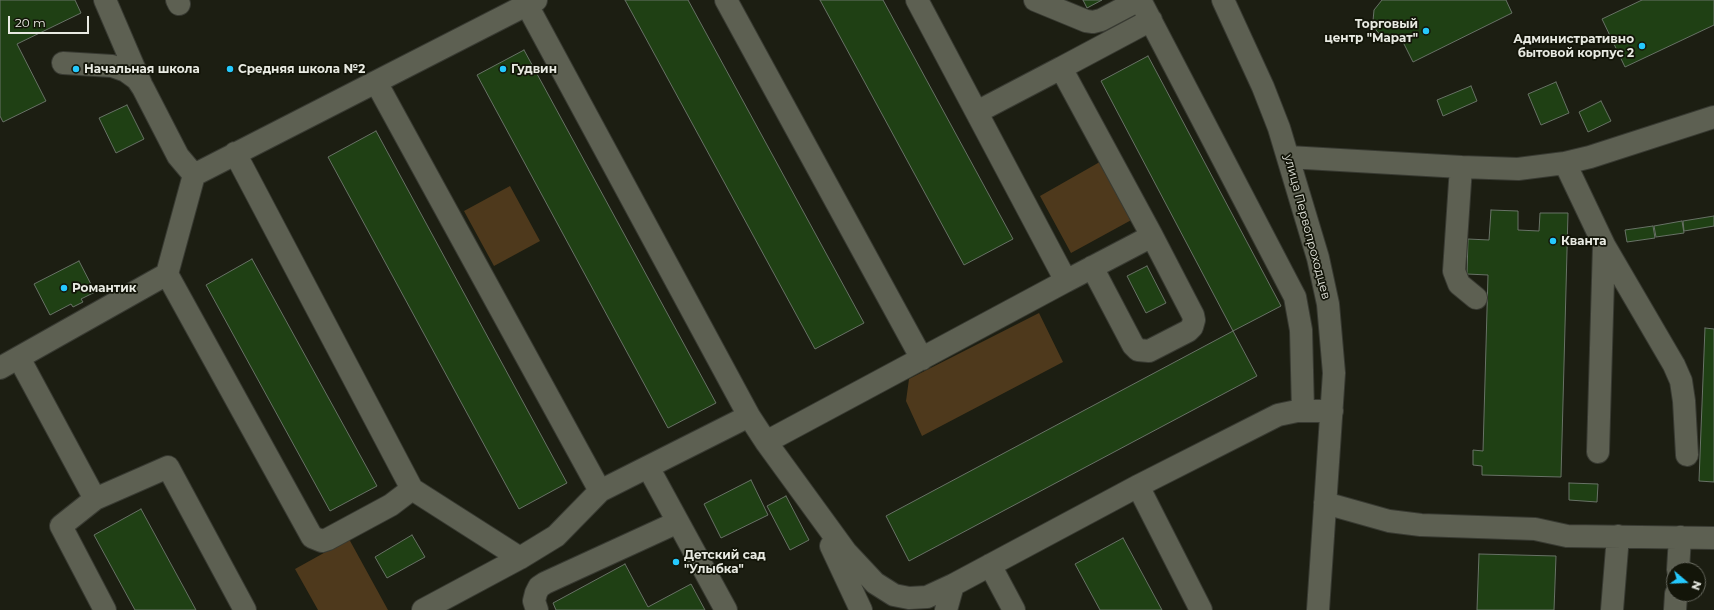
<!DOCTYPE html>
<meta charset="utf-8">
<style>
body{margin:0}
#map{position:relative;width:1714px;height:610px;overflow:hidden;background:#1c1e12;font-family:Montserrat,sans-serif}
canvas{display:block}
.north{position:absolute;left:1666px;top:562px;width:40px;height:40px;box-sizing:border-box;background:#131509;border:1px solid #686a60;border-radius:50%;rotate:109deg;font-size:11px;font-weight:700;line-height:16px;text-align:center;color:#e8eae2}
.north::after{content:'';display:block;margin:auto;width:14px;height:18px;background:#25c9fe;clip-path:polygon(50% 0,100% 100%,50% 72%,0 100%)}
.scale{position:absolute;left:8px;top:16px;width:81px;height:18px;box-sizing:border-box;border:2px solid #e8eae2;border-top:0;padding-left:5px;font-size:12px;line-height:14px;white-space:nowrap;color:#e8eae2;-webkit-text-stroke:3px #131509;paint-order:stroke}
</style>
<div id="map">
<canvas width="1714" height="610"></canvas>
<div class="north">N</div>
<div class="scale">20 m</div>
</div>
<script>
const ctx = document.querySelector('canvas').getContext('2d');
ctx.lineJoin = 'round';
function paint(path, color) { ctx.fillStyle = color; ctx.fill(path, 'evenodd'); }
const poly = rows => new Path2D(rows.map(r => 'M' + r).join(''));
function trace(path, color, width, dash) { ctx.strokeStyle = color; ctx.lineWidth = width; ctx.lineCap = dash ? 'butt' : 'round'; ctx.setLineDash(dash || []); ctx.stroke(path); }
function label(font, color, halo, rows, align = 'center') {
  ctx.font = font + ' Montserrat,sans-serif'; ctx.lineWidth = 3.5; ctx.setLineDash([]); ctx.textBaseline = 'middle'; ctx.strokeStyle = halo; ctx.fillStyle = color; for (const [text, x, y, turn = 0] of rows) {
    ctx.save(); ctx.translate(x, y); ctx.rotate((+turn || 0) * Math.PI / 180); ctx.textAlign = isNaN(turn) ? turn : align; if (halo) ctx.strokeText(text, 0, 0); ctx.fillText(text, 0, 0); ctx.restore();
  }
}
paint(poly([
 [1105,159,1135,218,1071,253,1040,196],
 [510,186,540,241,494,266,464,211],
 [1039,313,1063,362,922,436,906,401,909,379],
 [349,539,388,610,318,610,295,569]
]), '#4e391c');
const building = poly([
 [0,0,75,0,81,13,17,44,46,101,3,122,0,116,0,0],
 [625,0,688,0,864,323,815,349,625,0],
 [820,0,883,0,1013,239,964,265,820,0],
 [1083,0,1102,0,1087,8,1083,0],
 [1506,0,1512,13,1413,62,1402,40,1390,41,1382,37,1376,30,1373,21,1374,10,1382,0,1506,0],
 [1642,0,1714,0,1714,25,1625,67,1602,19,1642,0],
 [524,50,716,403,668,428,477,75,524,50],
 [1148,56,1281,306,1233,331,1101,81,1148,56],
 [1556,82,1569,113,1541,125,1528,94,1556,82],
 [1471,86,1477,101,1443,116,1437,100,1471,86],
 [1601,101,1611,121,1588,132,1579,112,1601,101],
 [127,105,144,139,116,153,99,118,127,105],
 [376,131,567,483,519,509,328,157,376,131],
 [1491,210,1518,211,1518,230,1539,231,1540,213,1568,213,1561,477,1482,475,1482,466,1473,465,1473,450,1483,451,1488,275,1467,274,1468,239,1489,240,1491,210],
 [1714,216,1714,226,1684,231,1683,221,1714,216],
 [1682,221,1684,233,1656,237,1654,226,1682,221],
 [1653,226,1655,238,1627,242,1625,230,1653,226],
 [252,259,377,486,330,511,206,285,252,259],
 [79,261,95,292,81,299,83,302,73,307,71,304,50,315,34,284,79,261],
 [1147,266,1166,303,1146,313,1127,276,1147,266],
 [1705,328,1714,329,1714,482,1699,481,1705,328],
 [1233,331,1257,376,909,561,886,516,1233,331],
 [751,480,768,515,721,538,704,504,751,480],
 [1569,483,1598,484,1597,502,1569,500,1569,483],
 [786,496,809,540,790,550,767,506,786,496],
 [141,509,196,610,135,610,94,535,141,509],
 [412,535,425,557,387,578,375,557,412,535],
 [1123,538,1162,610,1100,610,1075,564,1123,538],
 [1479,554,1556,556,1554,610,1477,610,1479,554],
 [625,564,648,607,691,584,705,610,556,610,553,603,625,564]
]);
paint(building, '#1f4014');
trace(building, '#687266', 1);
const minor = poly([
 [105,0,141,84],
 [177,0,179,4],
 [726,0,922,359],
 [1035,0,1086,21,1093,22,1101,20,1139,0],
 [1140,0,1295,297,1301,330,1303,411],
 [1223,0,1263,87,1279,128,1318,258,1328,304,1334,373,1318,610],
 [63,63,112,66,126,71,137,79,143,88,178,156,194,175],
 [376,82,600,491],
 [977,112,1061,68],
 [1288,157,1461,167,1518,169,1565,163,1590,157,1714,117],
 [1565,163,1604,245,1598,452],
 [1461,167,1454,271,1459,284,1476,298],
 [1604,245,1674,365,1681,381,1684,401,1687,455],
 [1092,267,1133,345,1138,350,1149,351,1188,331,1192,327,1194,320,1193,315,1152,236],
 [167,274,312,537,322,541,328,539,391,505,412,489,235,153],
 [1066,281,1152,236,1061,68,1151,20],
 [19,358,95,499,61,526,105,610],
 [0,368,167,274,194,175,536,0],
 [749,416,766,442,846,552,875,583,894,595,909,598,927,597,953,585,1138,486,1278,415,1297,411,1332,411],
 [766,442,1066,281,917,0],
 [648,467,726,610],
 [1138,486,1201,610],
 [412,489,520,558],
 [95,499,168,467,245,610],
 [1325,503,1389,521,1421,525,1535,529,1567,536,1714,538],
 [831,546,861,610],
 [990,565,1014,610],
 [1678,570,1680,537],
 [423,610,520,558,556,536,600,491,749,416,527,5],
 [537,610,534,601,536,593,539,587,545,583,678,522],
 [946,610,953,585],
 [1612,610,1618,536],
 [1675,610,1676,594]
]);
trace(minor, '#383a32', 24);
trace(minor, '#5d6052', 22);
for (const [x, y, r, color] of [
 [1426,31,4,"#25c9fe"],
 [1642,46,4,"#25c9fe"],
 [76,69,4,"#25c9fe"],
 [230,69,4,"#25c9fe"],
 [503,69,4,"#25c9fe"],
 [1553,241,4,"#25c9fe"],
 [64,288,4,"#25c9fe"],
 [676,562,4,"#25c9fe"]
]) { const dot = new Path2D(); dot.arc(x, y, r, 0, 2 * Math.PI); ctx.fillStyle = color; ctx.fill(dot); trace(dot, '#131509', 1.5); }
label('bold 12px', '#e8eae2', '#131509', [
 ["Торговый",1418,24,"right"],
 ["центр \"Марат\"",1418,38,"right"],
 ["Административно",1634,39,"right"],
 ["бытовой корпус 2",1634,53,"right"],
 ["Начальная школа",84,69],
 ["Средняя школа №2",238,69],
 ["Гудвин",511,69],
 ["Кванта",1561,241],
 ["Романтик",72,288],
 ["Детский сад",684,555],
 ["\"Улыбка\"",684,569]
], 'left');
label('12px', '#e8eae2', '#131509', [
 ["улица Первопроходцев",1307,227,75]
]);
</script>
